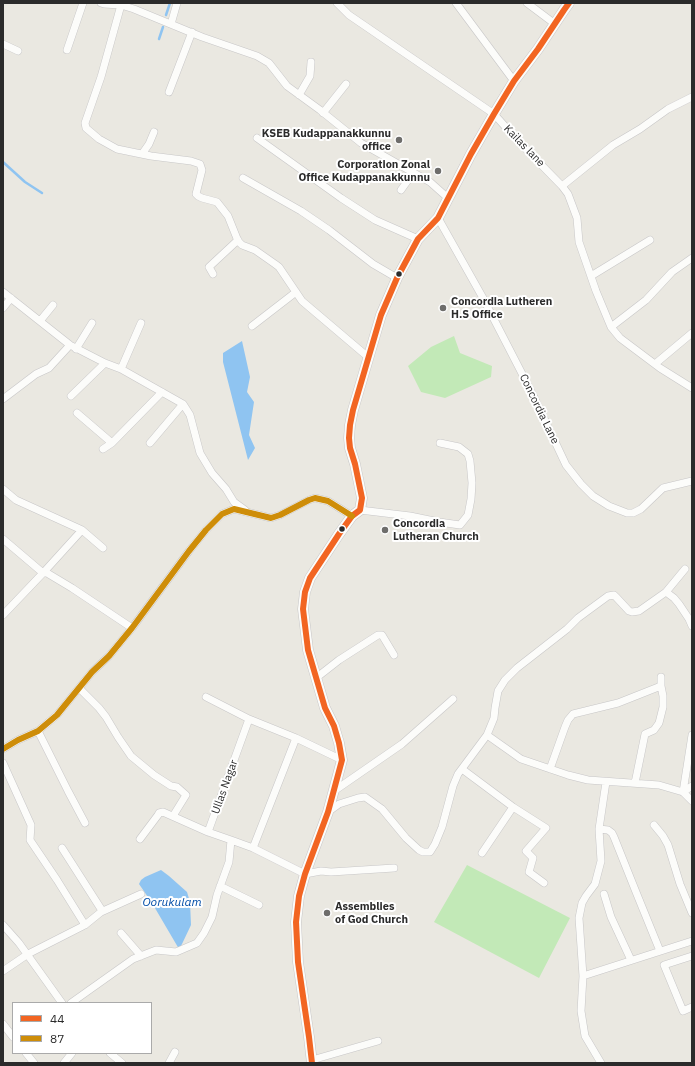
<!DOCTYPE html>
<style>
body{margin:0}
#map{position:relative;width:695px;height:1066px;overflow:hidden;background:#eae8e1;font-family:"IBM Plex Sans",sans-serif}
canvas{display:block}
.frame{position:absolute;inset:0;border:4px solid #2b2b2b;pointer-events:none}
.legend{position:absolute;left:12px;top:1002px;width:140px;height:52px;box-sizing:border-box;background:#fff;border:1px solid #aaa;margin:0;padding:5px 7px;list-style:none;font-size:12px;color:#2b2b2b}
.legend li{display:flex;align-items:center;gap:8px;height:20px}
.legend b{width:20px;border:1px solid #aaa}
</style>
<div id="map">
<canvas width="695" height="1066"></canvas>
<div class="frame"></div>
<ul class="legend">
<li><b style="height:5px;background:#f26522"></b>44</li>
<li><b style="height:5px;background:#ce8d09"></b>87</li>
</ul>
</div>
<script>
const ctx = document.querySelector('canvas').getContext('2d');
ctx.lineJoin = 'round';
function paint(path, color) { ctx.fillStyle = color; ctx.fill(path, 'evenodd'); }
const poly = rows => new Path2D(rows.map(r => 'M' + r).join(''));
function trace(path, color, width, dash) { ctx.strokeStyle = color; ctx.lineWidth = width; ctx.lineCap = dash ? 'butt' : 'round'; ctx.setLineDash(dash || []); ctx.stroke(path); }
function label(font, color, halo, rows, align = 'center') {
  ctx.font = font + ' "IBM Plex Sans",sans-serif'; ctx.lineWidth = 4; ctx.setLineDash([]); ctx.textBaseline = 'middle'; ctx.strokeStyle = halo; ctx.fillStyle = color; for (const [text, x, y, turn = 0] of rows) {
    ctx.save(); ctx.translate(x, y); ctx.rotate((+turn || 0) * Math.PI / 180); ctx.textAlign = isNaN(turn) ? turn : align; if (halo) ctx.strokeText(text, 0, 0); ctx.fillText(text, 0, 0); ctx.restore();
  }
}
paint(poly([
 [454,336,460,353,492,366,491,377,445,398,421,392,408,366,431,347],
 [467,865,570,918,539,978,434,922]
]), '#c2e9b7');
paint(poly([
 [242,341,250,377,247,392,254,402,249,435,255,448,248,460,223,362,223,353],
 [161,870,169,876,187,892,190,902,191,925,182,944,179,949,152,903,139,884,141,880,145,877]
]), '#8fc4f1');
trace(poly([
 [166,15,170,3],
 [159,39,163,27],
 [3,162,25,182,42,193]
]), '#8fc4f1', 2.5);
const minor = poly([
 [101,3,104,4,121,5,101,77,85,123,86,128,99,139,117,149,151,156,191,161,200,164,202,170,196,194,198,196,202,198,217,202,228,216,238,241,242,245,255,250,275,264,279,267,302,301,368,357],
 [121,3,121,5,134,9,202,37,257,56,269,63,287,86,320,110,361,143,430,182,448,198],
 [337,3,349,15,494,114,518,141,562,186,613,145,640,129,668,109,692,97],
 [456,3,514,81],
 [527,3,555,24],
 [171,24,177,3],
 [3,44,18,51],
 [67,50,83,3],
 [169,92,192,32],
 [299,95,310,76,311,62],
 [323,113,346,84],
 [257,138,341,198,375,220,418,239],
 [142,154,149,144,154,132],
 [243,178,301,211,329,230,373,264,397,278],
 [562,186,568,194,577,218,579,242,596,291,611,327,620,338,660,368,692,388],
 [401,190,413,173],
 [438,218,483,298,532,393,566,465,581,484,593,496,609,506,627,513,633,513,641,509,663,488,692,481],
 [213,274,209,267,238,240],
 [591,276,650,240],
 [3,292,70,345,105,363,121,369,183,404,190,415,200,453,212,473,226,489,234,502,245,510],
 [3,308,11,298],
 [40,321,53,305],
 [252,326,296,292],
 [611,327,646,300,672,272,692,258],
 [76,349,92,323],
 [655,364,692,333],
 [121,369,141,323],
 [71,396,105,363],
 [3,399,36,374,49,368,70,345],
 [77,413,112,443],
 [150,443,183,404],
 [103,449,112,443,162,392],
 [3,489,16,500,82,530,103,548],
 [360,510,410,516,439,522,460,525,468,515,471,499,472,483,470,461,468,454,459,447,440,443],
 [3,539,43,573,82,530],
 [666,592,685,569],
 [3,615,43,573,47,573,72,588,132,628],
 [316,678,339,660,378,635,382,635,394,655],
 [79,688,99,708,106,717,118,737,131,756,154,775,171,786,177,787,186,795,173,816],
 [206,697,249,719,296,738,342,760],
 [38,731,68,791,85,823],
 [487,735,521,759,568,775,588,780,659,785,683,792,692,801],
 [3,749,18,740,38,731,57,715,92,672,109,656,132,628,189,551,206,530,222,514,234,509,271,518,280,515,309,500,315,498,328,501,352,516],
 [3,763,31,825,30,840,57,880,85,925],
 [462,769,513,807,546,828,526,851,533,858,529,872,544,883],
 [550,769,565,727,568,720,573,714,618,703,661,686],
 [635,783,645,734,654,730,659,723,663,707,663,696,661,686,661,677],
 [334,791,402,744,453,699],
 [683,792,692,735],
 [683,792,692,786],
 [328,812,339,804,358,798,365,797,382,809,406,838,419,850,423,852,430,852,435,844,442,827,453,786,458,774,487,735,494,718,495,708,498,691,505,680,517,668,567,629,578,618,608,596,614,595,616,597,629,611,632,612,639,611,666,592,674,598,679,604,689,619,692,626],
 [654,825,663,836,668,845,680,884,692,913],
 [599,829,608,830,612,833,614,837,636,892,660,951],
 [140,839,158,815,159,813,163,812,208,832],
 [231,840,208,832,249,719],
 [253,848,296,738],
 [482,853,513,807],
 [220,886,259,905],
 [604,894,611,917,631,960],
 [101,912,141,894],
 [3,925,19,943,62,1003],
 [121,933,141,956],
 [692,956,664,965,683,1011,692,1007],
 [3,971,28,954,85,925,101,912,101,909,62,848],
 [583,976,692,941],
 [71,1003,133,959,156,950,176,952,197,943,204,933,212,917,217,895,229,862,231,840,253,848,305,874,321,871,331,872,394,868],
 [3,1024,13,1037],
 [26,1053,34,1063],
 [110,1053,122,1063],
 [312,1060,378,1041],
 [64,1063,72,1053],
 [169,1063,175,1052],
 [601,1063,585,1036,581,1011,583,976,579,918,582,903,586,896,595,884,601,861,599,829,606,782]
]);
const secondary = poly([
 [312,1063,309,1037,298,962,296,922,299,896,305,874,328,812,342,760,339,743,334,726,325,708,308,650,303,609,305,592,310,578,339,534,352,516,360,510,362,498,355,464,350,448,349,438,350,425,353,410,381,315,397,278,418,239,438,218,471,154,494,114,514,81,538,49,564,10,569,3]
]);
trace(minor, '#c7c6c7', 8);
trace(secondary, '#c7c6c7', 11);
trace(minor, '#fcfcfa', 7);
trace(secondary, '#fcfcfa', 10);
trace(poly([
 [312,1063,309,1037,298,962,296,922,299,896,305,874,328,812,342,760,339,743,334,726,325,708,308,650,303,609,305,592,310,578,339,534,352,516,360,510,362,498,355,464,350,448,349,438,350,425,353,410,381,315,397,278,418,239,438,218,471,154,494,114,514,81,538,49,564,10,569,3]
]), '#f26522', 6);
trace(poly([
 [3,749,18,740,38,731,57,715,92,672,109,656,132,628,189,551,206,530,222,514,234,509,271,518,280,515,309,500,315,498,328,501,352,516]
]), '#ce8d09', 6);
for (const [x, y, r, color] of [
 [399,140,4,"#6e6d6b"],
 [438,171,4,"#6e6d6b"],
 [399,274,3.5,"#2b2b2b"],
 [443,308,4,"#6e6d6b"],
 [342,529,3.5,"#2b2b2b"],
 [385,530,4,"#6e6d6b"],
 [327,913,4,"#6e6d6b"]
]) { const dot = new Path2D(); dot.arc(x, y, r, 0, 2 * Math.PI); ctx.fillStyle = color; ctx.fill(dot); trace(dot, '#fff', 1.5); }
label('bold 11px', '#2b2b2b', '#fff', [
 ["KSEB Kudappanakkunnu",391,134,"right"],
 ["office",391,147,"right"],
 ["Corporation Zonal",430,165,"right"],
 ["Office Kudappanakkunnu",430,178,"right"],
 ["Concordia Lutheren",451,302],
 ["H.S Office",451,315],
 ["Concordia",393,524],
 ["Lutheran Church",393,537],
 ["Assemblies",335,907],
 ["of God Church",335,920]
], 'left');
label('11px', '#2b2b2b', '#fff', [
 ["Kailas lane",524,146,46],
 ["Concordia Lane",539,409,64],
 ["Ullas Nagar",225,787,-70]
]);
label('italic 12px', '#034ea8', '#fff', [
 ["Oorukulam",172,903]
]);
</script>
